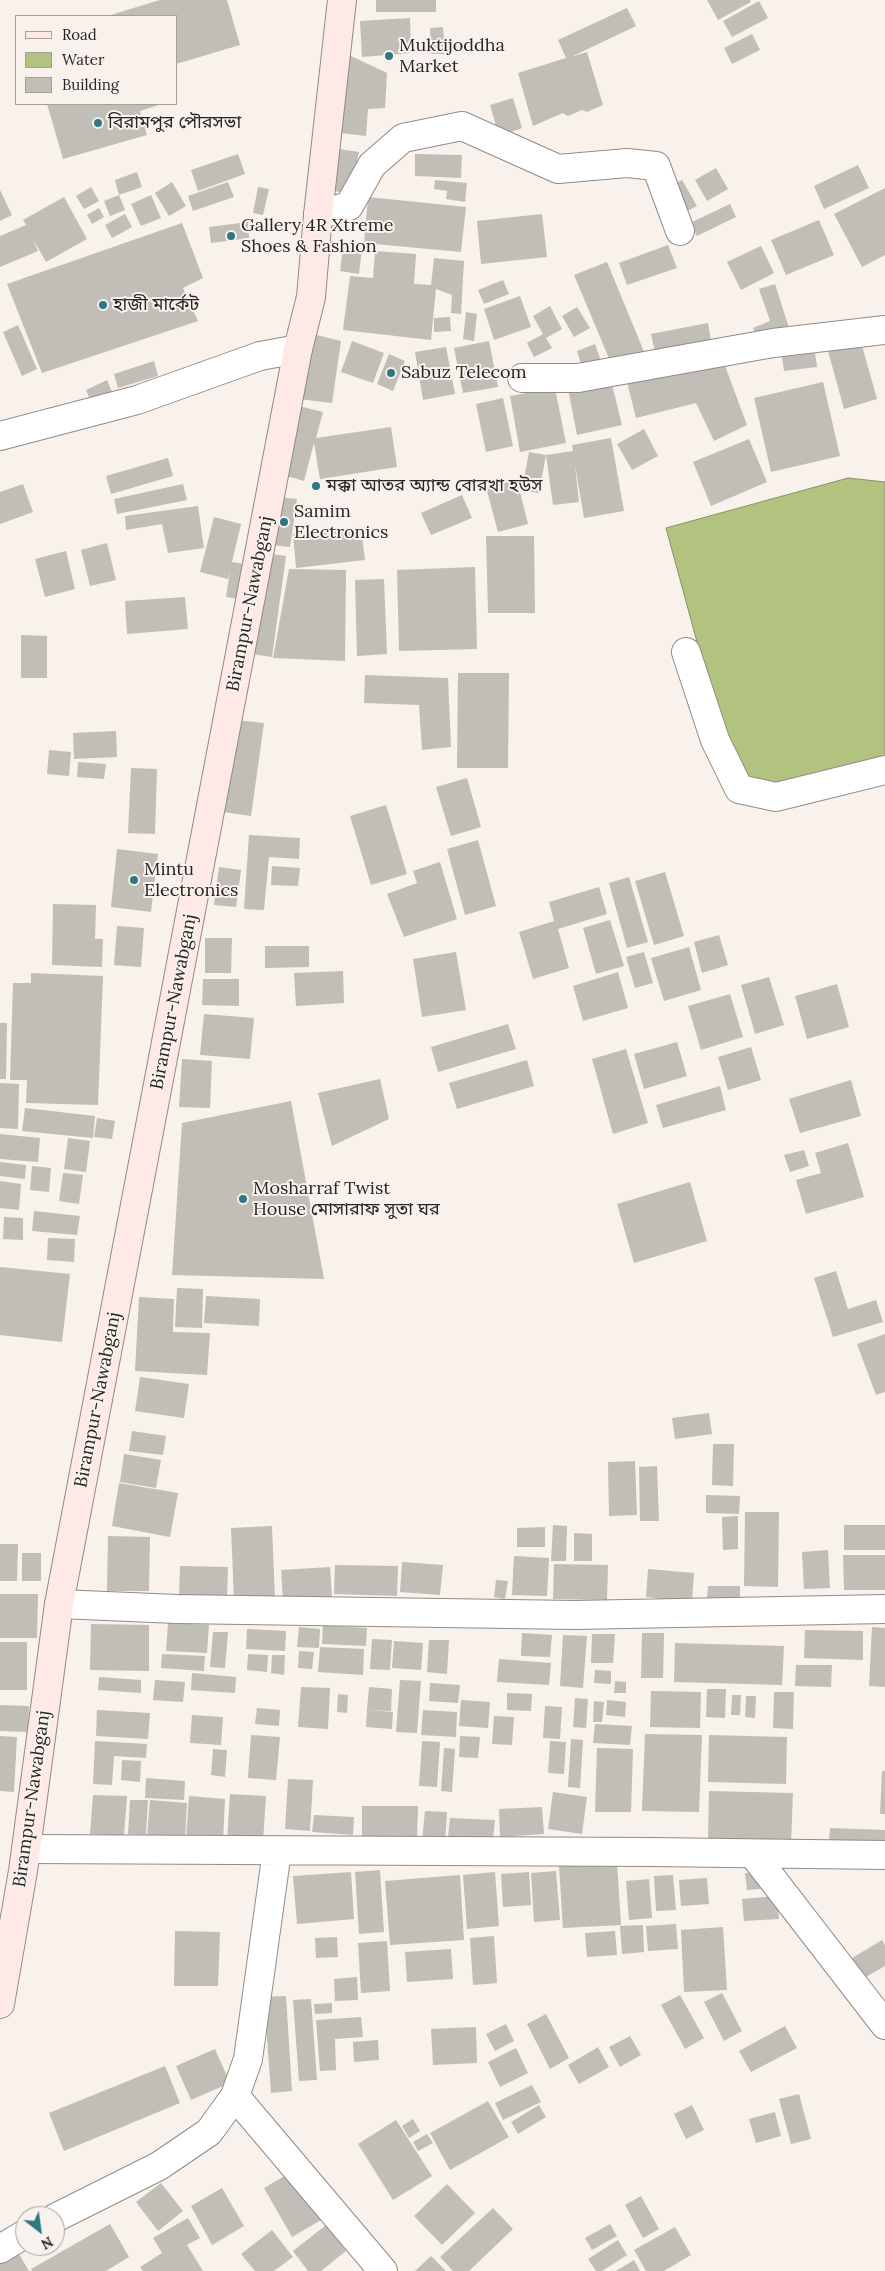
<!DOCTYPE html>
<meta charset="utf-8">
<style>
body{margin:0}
#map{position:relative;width:885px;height:2271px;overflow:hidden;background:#f8f1ec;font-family:Lora,serif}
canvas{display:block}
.legend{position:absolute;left:15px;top:15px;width:162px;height:90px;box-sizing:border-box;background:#f8f1ec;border:1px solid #a59f9c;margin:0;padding:6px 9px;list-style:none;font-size:15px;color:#282523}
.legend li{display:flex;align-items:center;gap:10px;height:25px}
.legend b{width:25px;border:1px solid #a59f9c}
.north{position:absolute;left:15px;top:2206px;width:50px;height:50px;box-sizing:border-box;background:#f8f1ec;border:1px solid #a59f9c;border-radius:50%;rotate:150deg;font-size:14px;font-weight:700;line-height:20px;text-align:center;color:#282523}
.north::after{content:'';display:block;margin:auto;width:18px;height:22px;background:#307683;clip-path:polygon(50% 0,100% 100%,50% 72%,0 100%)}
</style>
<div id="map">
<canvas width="885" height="2271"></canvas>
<ul class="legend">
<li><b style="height:6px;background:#ffe9e6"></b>Road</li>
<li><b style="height:14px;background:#b1c37e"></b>Water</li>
<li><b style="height:14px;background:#c0beb7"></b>Building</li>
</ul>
<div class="north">N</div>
</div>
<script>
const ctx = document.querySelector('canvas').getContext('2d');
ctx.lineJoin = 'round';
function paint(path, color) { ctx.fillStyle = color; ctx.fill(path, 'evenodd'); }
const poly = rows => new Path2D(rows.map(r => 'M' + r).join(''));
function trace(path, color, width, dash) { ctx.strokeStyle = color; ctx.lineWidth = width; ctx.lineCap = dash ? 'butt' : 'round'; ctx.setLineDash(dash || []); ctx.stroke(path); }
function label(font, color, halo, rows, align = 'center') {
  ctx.font = font + ' Lora,"Noto Sans Bengali",serif'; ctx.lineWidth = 4; ctx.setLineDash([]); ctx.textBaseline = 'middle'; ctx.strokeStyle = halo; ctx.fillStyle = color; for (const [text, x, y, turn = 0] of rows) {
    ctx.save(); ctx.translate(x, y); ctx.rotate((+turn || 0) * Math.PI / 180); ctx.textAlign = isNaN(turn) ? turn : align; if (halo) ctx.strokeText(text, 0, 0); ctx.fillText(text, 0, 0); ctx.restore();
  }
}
const water = poly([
 [848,478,885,482,885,758,756,789,718,719,666,528,848,478]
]);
paint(water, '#b1c37e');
trace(water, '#889463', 1);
paint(poly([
 [160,0,227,0,240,45,176,64,176,16,107,16],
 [376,0,436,0,436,12,376,12],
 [707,0,750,0,751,2,718,20],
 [759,1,768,18,732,37,723,21],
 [627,8,636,26,571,57,587,52,603,105,587,112,582,110,568,116,563,113,533,126,518,73,566,58,558,40],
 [410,18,411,53,362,57,360,21],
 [443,27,445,54,431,54,430,28],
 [752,34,760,50,732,64,724,48],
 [347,54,387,73,385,108,368,109,366,136,333,132],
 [513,98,522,128,499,136,490,105],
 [47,104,162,104,140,111,147,135,63,159],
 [333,148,359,152,350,194,324,189],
 [238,154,245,174,198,191,191,170],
 [415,154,462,155,461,178,415,176],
 [858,165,869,188,824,209,814,186],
 [716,168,728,189,707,201,695,180],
 [137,172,142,187,119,195,115,180],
 [435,180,467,183,465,202,446,199,447,191,434,189],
 [682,180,697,206,678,216,663,190],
 [172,182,186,206,169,216,155,193],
 [228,182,234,197,193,211,188,196],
 [91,187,99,201,84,209,76,196],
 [258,187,269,189,263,215,253,213],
 [885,188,885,255,862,267,834,214],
 [0,190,12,215,0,221],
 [119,195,125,210,110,216,104,201],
 [151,195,161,218,141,226,131,204],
 [64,197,87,239,46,262,33,239,38,251,0,267,0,236,26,225,23,220],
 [368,197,466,207,461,252,364,243],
 [730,204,736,217,697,236,690,223],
 [99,208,104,217,92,224,87,215],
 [125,214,132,227,112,238,105,225],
 [542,214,547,257,481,264,477,221],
 [819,220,834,255,786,275,771,240],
 [248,222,249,238,211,243,209,227],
 [182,223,203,278,183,288,198,321,42,373,7,284],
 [668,245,677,268,627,285,619,263],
 [761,246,774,273,741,290,727,262],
 [343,247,362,249,359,274,340,271],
 [375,251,416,254,414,284,431,285,434,258,464,261,461,314,451,313,452,295,436,289,431,340,343,330,350,276,373,278],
 [607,262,645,354,613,368,574,275],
 [503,280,509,294,484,304,478,290],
 [775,284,790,331,758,341,753,328,770,321,759,289],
 [520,296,531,327,494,340,484,309],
 [550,306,562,329,546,338,552,348,534,357,527,343,543,334,533,316],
 [577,307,590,328,574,337,562,316],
 [466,312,477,314,474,341,463,339],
 [450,317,451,331,434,332,434,318],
 [708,323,713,351,657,362,651,334],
 [18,325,37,369,22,376,3,332],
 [300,331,341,341,332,403,290,398],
 [352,341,384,353,373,383,341,372],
 [489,341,498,387,463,393,454,348],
 [861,342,877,399,844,409,828,351],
 [595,344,603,367,584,373,577,351],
 [814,345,817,367,784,371,781,350],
 [446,347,455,394,423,400,415,352],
 [389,354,405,361,393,391,377,384],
 [721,355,747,425,714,441,696,403,636,418,626,378],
 [154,361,158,376,118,388,114,374],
 [107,380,113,394,92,404,86,390],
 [611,380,622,425,577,435,568,389],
 [823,382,840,456,771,472,754,398],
 [555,388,566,443,520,452,510,396],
 [503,398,513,446,486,452,476,404],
 [287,403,323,412,316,438,391,427,397,467,320,479,314,443,304,481,269,471],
 [644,429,658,456,632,470,617,444],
 [611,438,624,511,584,518,575,465,579,502,553,505,546,455,573,451,572,445],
 [749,439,767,482,711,506,693,462],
 [529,452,546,455,539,493,522,490],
 [168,458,173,476,111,494,106,476],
 [517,480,528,524,498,532,486,487],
 [23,484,33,512,0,524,0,492],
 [183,484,187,500,117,514,114,499],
 [462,495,472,518,431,535,421,513],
 [278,497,297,499,290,547,272,545],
 [198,506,204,548,168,553,162,524,126,530,125,516],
 [214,517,241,524,232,562,250,565,245,600,226,597,230,571,228,579,200,572],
 [361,527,365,560,296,568,293,534],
 [486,536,534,536,535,613,488,613],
 [107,543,116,580,90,586,81,550],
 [66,551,75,589,45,597,35,559],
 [257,552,286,556,272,657,243,653],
 [475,567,477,649,399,651,397,570],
 [289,569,346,570,345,661,273,658],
 [384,579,387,654,357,656,355,580],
 [185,597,188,629,127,634,125,601],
 [21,635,47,636,47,678,21,678],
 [458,673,509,673,508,768,457,768],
 [365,675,448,678,451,747,422,750,419,705,364,703],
 [236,720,264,723,251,816,223,812],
 [116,731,117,757,74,759,73,733],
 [49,750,71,752,69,776,47,774],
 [78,762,106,764,104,779,77,777],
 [131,768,157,769,155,834,128,833],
 [467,778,481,827,451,836,436,787],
 [386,805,407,874,371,885,350,816],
 [249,835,300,838,299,859,269,857,264,910,244,909],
 [478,840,496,906,465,915,447,849],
 [117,849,158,854,151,912,111,907],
 [440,862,457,919,404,937,387,894,417,883,413,871],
 [272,866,300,868,298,886,271,885],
 [219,867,241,870,236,907,214,905],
 [665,872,684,936,654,945,635,881],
 [629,877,648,942,627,948,609,883],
 [599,887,607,914,558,929,569,968,533,979,519,932,554,921,549,902],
 [53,904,96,905,95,939,103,939,102,967,52,965],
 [610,920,624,966,596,974,583,928],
 [117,926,144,928,141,967,114,965],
 [719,935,728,965,702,973,694,942],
 [205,938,232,938,231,973,205,973],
 [265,946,309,946,309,967,265,968],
 [689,947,701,990,664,1001,651,958],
 [456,952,466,1010,422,1017,413,959],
 [644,952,653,983,635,988,626,957],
 [343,971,344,1003,296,1006,294,973],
 [618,972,628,1008,583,1021,573,986],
 [31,973,103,976,98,1105,26,1103,27,1080,10,1080,13,983,31,983],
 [769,977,784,1025,755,1034,741,985],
 [203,979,239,979,239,1006,202,1005],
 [837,984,849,1027,807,1039,795,996],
 [730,994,743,1037,701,1050,688,1006],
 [204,1014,254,1018,250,1059,200,1055],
 [0,1023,7,1023,6,1079,0,1079],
 [508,1024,516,1049,438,1072,431,1047],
 [677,1042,687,1076,644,1089,634,1054],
 [751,1047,761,1080,728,1090,718,1057],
 [626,1049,648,1123,613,1134,592,1059],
 [182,1059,212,1061,210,1108,179,1107],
 [527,1060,534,1086,457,1109,449,1083],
 [380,1079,389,1119,332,1146,318,1093],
 [851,1080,861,1116,800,1133,789,1099],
 [0,1083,19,1084,18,1129,0,1128],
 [720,1086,726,1110,663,1128,656,1105],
 [291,1101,324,1279,172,1275,182,1123],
 [25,1108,95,1116,93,1138,22,1131],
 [97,1118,115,1121,112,1139,94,1137],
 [0,1134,40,1138,38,1162,0,1159],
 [68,1138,90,1141,86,1172,64,1169],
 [848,1143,864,1197,806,1214,796,1180,821,1173,815,1153],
 [804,1150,809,1166,790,1172,784,1155],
 [0,1162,26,1165,25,1179,0,1176],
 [32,1166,51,1168,49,1192,30,1190],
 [63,1173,83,1175,79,1204,59,1201],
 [0,1181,21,1184,19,1210,0,1208],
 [690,1182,707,1241,634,1263,617,1204],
 [34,1211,80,1216,77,1235,32,1231],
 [4,1217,23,1218,23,1240,3,1239],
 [48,1238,75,1239,74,1262,47,1260],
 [0,1267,70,1274,62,1342,0,1335],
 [836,1271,848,1309,876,1300,883,1322,833,1337,814,1278],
 [177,1288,203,1289,202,1328,175,1327],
 [206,1296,260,1299,259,1326,204,1323],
 [139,1297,174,1299,173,1332,210,1333,207,1375,135,1371],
 [885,1334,885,1392,876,1395,857,1344],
 [140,1377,189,1384,184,1418,135,1411],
 [709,1413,712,1434,675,1439,672,1418],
 [132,1431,166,1436,163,1455,129,1451],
 [713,1444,734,1444,733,1486,712,1485],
 [124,1454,161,1460,156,1488,120,1482],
 [635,1461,637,1515,609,1516,608,1462],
 [657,1466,659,1521,640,1521,639,1467],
 [119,1483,178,1493,170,1537,112,1526],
 [706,1495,740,1496,739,1514,706,1513],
 [745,1512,779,1512,778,1587,744,1586],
 [738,1516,738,1549,723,1550,722,1517],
 [553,1525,567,1526,566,1561,551,1561],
 [844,1525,885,1525,885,1550,844,1550],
 [272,1526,275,1599,234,1600,231,1528],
 [545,1527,545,1547,517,1547,517,1528],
 [574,1533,592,1534,592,1561,574,1561],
 [108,1536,150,1537,149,1591,107,1591],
 [0,1544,18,1544,17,1581,0,1581],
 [828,1550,830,1588,804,1589,802,1552],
 [22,1553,41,1553,41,1581,22,1581],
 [843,1555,885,1555,885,1590,844,1590],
 [514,1556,549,1558,547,1596,512,1595],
 [402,1562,443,1565,440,1595,400,1592],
 [554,1564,608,1565,607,1600,553,1599],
 [335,1565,398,1566,397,1596,334,1594],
 [180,1566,228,1567,227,1597,179,1596],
 [330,1567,332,1597,283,1600,281,1570],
 [648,1569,694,1573,692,1602,646,1597],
 [496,1580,508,1581,505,1599,494,1597],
 [708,1586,740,1586,740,1597,707,1598],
 [0,1594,38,1594,37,1638,0,1638],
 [168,1623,209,1625,207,1653,166,1651],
 [91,1624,149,1625,149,1671,90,1670],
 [323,1625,367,1628,366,1646,322,1644],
 [299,1627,320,1629,319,1648,297,1647],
 [872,1627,885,1628,885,1687,869,1686],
 [247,1629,286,1631,285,1651,246,1649],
 [805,1630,863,1631,863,1660,804,1658],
 [213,1632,228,1632,225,1668,210,1667],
 [522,1633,552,1635,550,1657,521,1656],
 [642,1633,664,1633,663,1678,641,1678],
 [592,1634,615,1634,613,1663,591,1663],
 [563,1635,587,1636,583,1688,560,1686],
 [372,1639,392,1640,390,1670,370,1669],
 [429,1640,449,1640,447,1674,427,1672],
 [394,1641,423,1643,421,1670,392,1668],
 [0,1642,27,1642,27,1690,0,1690],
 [675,1643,784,1646,782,1685,674,1682],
 [320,1647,364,1649,363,1675,318,1672],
 [299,1651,314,1652,312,1669,298,1668],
 [162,1654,205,1656,204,1671,161,1668],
 [248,1654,268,1655,267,1672,247,1670],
 [272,1655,285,1655,284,1675,271,1673],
 [499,1659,551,1663,549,1685,497,1682],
 [796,1665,832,1665,831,1687,795,1686],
 [595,1670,611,1671,611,1684,594,1683],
 [192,1673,236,1677,235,1693,191,1690],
 [99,1677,141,1680,141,1693,98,1690],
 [155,1680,185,1682,183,1702,153,1700],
 [400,1680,421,1681,417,1733,396,1732],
 [615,1681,626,1682,626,1693,614,1693],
 [430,1683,460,1685,458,1703,429,1701],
 [301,1687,330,1688,328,1729,298,1727],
 [369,1687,392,1689,391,1711,367,1710],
 [707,1689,726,1689,725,1718,706,1717],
 [651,1691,701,1692,700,1728,650,1727],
 [774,1692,794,1692,793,1729,773,1728],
 [507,1693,532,1694,531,1711,507,1710],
 [338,1694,348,1695,347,1713,337,1712],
 [732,1695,741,1695,740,1715,731,1715],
 [746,1696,756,1696,755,1718,745,1717],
 [575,1698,588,1699,586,1728,573,1727],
 [461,1700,490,1702,488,1728,459,1726],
 [607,1700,626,1702,625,1717,606,1715],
 [594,1701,604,1702,602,1722,593,1722],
 [0,1705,29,1706,28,1732,0,1731],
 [545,1706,562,1707,560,1739,543,1738],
 [257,1708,280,1710,279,1726,255,1724],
 [97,1710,150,1713,148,1739,96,1736],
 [367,1710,393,1712,392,1729,366,1727],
 [423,1710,457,1712,456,1737,421,1735],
 [192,1715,223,1717,221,1745,190,1743],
 [494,1716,514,1717,512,1745,492,1744],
 [595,1724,632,1726,630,1745,593,1743],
 [645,1734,702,1735,699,1812,642,1811],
 [251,1735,280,1737,276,1780,248,1778],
 [709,1735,787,1737,786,1784,708,1782],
 [0,1736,17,1737,14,1792,0,1791],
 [460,1736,480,1737,478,1758,459,1757],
 [571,1739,583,1740,580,1788,568,1787],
 [95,1741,147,1744,146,1758,114,1756,112,1785,93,1784],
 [422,1741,440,1742,437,1787,419,1786],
 [550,1741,566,1742,564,1774,548,1773],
 [444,1748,455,1749,452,1792,441,1791],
 [597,1748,633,1749,631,1812,595,1812],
 [213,1749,227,1750,225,1777,211,1775],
 [122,1760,141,1761,140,1782,121,1780],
 [882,1771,885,1771,885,1814,880,1814],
 [146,1778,185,1781,184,1800,145,1798],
 [288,1779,313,1780,310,1831,285,1829],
 [709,1791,793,1793,791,1843,708,1841],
 [553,1792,587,1797,582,1834,548,1829],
 [230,1794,266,1796,263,1842,227,1840],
 [93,1795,127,1796,124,1836,90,1834],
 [189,1796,225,1799,223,1841,186,1839],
 [130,1800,148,1800,146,1835,128,1834],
 [150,1800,187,1803,185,1838,147,1837],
 [362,1806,418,1806,417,1840,362,1840],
 [542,1807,544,1834,500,1837,499,1809],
 [425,1811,447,1812,445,1843,422,1841],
 [314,1815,354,1817,353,1835,312,1832],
 [450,1818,495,1820,493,1839,448,1836],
 [830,1828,885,1830,885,1843,829,1842],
 [617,1862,621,1925,563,1928,559,1866],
 [380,1870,384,1932,359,1934,355,1872],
 [556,1871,560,1920,534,1922,531,1873],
 [771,1871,772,1888,747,1890,745,1873],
 [351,1872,354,1919,297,1924,293,1876],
 [495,1872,499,1926,467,1929,463,1875],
 [529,1872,531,1905,503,1907,501,1874],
 [460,1875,464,1940,390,1945,385,1881],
 [673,1875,676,1910,656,1911,654,1876],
 [707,1878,709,1904,681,1906,679,1880],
 [649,1879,652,1918,629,1920,626,1881],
 [777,1896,779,1919,744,1921,742,1899],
 [676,1924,678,1949,648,1951,646,1926],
 [643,1925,644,1952,622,1954,620,1926],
 [723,1927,727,1990,684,1992,681,1930],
 [175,1931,220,1932,218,1986,174,1986],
 [615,1931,617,1955,587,1957,585,1933],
 [494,1936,497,1983,473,1985,470,1938],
 [337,1937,338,1957,316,1958,315,1938],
 [882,1940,885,1945,885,1966,861,1980,849,1960],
 [387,1941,390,1991,361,1993,358,1943],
 [451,1949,453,1979,407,1982,405,1952],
 [357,1977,358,2000,335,2001,334,1979],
 [722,1993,742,2031,724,2041,704,2002],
 [680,1995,704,2038,685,2049,661,2005],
 [286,1996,292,2091,271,2093,264,1997],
 [311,1999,317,2080,299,2081,293,2000],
 [332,2003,332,2013,315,2014,314,2004],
 [546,2014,569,2058,550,2069,527,2024],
 [361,2017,363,2037,335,2039,336,2070,320,2071,316,2020],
 [506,2024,514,2041,495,2051,486,2034],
 [785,2026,797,2048,751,2072,739,2051],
 [476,2027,477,2063,433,2065,431,2029],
 [630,2036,641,2055,620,2067,609,2047],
 [378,2040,379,2060,354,2062,353,2042],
 [598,2047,609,2067,579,2084,568,2065],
 [516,2048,528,2073,500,2087,488,2062],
 [215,2049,230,2083,191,2100,176,2066],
 [165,2066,180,2103,64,2151,49,2113],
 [532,2085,541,2102,503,2120,495,2103],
 [799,2094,811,2139,791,2144,779,2099],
 [488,2101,509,2137,450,2170,430,2133],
 [539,2105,546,2117,518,2134,511,2122],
 [692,2105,704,2130,686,2139,674,2114],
 [775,2112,781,2136,756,2143,749,2119],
 [413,2119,420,2131,409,2138,402,2126],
 [396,2120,432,2176,393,2200,358,2144],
 [427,2134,433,2143,418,2151,413,2142],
 [293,2171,321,2220,292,2237,264,2188],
 [161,2183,183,2211,158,2231,136,2202],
 [447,2184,475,2213,442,2245,414,2216],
 [222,2188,244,2226,212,2245,191,2206],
 [641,2196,659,2229,643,2238,625,2205],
 [493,2208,513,2229,469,2271,453,2271,440,2257],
 [188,2218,200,2238,187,2245,203,2271,143,2271,140,2267,162,2253,153,2238],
 [110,2224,129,2257,106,2271,32,2271,31,2269],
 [610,2224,617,2236,592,2250,585,2238],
 [326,2225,346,2251,321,2271,308,2271,293,2251],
 [675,2227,691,2255,664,2271,646,2271,634,2250],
 [272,2230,293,2257,274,2271,255,2271,241,2254],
 [618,2240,627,2255,602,2271,596,2271,588,2259],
 [16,2249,29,2271,0,2271,0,2258],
 [431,2256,446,2271,415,2271],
 [634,2260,640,2271,616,2271]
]), '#c0beb7');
const minor = poly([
 [318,215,349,206,372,165,403,138,462,126,558,169,627,163,656,166,680,231],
 [522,378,578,378,773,343,885,330],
 [0,436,137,400,260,356,298,349],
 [686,652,715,740,739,789,776,797,885,770],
 [26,1849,652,1852,885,1855],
 [753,1854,885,2025],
 [235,2096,383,2271],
 [55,2218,159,2166,209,2132,235,2096,248,2059,277,1851],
 [0,2249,25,2234]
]);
const tertiary = poly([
 [59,1604,177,1609,575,1615,885,1609]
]);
const secondary = poly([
 [0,2004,23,1871,59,1604,298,349,311,297,318,215,342,0]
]);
trace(minor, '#918b86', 30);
trace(tertiary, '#918b86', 30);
trace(secondary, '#918b86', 30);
trace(minor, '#fff', 28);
trace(tertiary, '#fff', 28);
trace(secondary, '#ffe9e6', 28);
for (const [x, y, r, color] of [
 [389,56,5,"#307683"],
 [98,123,5,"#307683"],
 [231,236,5,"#307683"],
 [103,305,5,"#307683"],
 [391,373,5,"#307683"],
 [316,486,5,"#307683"],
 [284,522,5,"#307683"],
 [134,880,5,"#307683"],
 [243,1199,5,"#307683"]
]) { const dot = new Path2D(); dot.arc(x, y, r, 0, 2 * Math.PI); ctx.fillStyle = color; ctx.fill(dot); trace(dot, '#f8f1ec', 2); }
label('18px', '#282523', '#f8f1ec', [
 ["Muktijoddha",399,46],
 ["Market",399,67],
 ["বিরামপুর পৌরসভা",108,123],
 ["Gallery 4R Xtreme",241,226],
 ["Shoes & Fashion",241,247],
 ["হাজী মার্কেট",113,305],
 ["Sabuz Telecom",401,373],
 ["মক্কা আতর অ্যান্ড বোরখা হউস",326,486],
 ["Samim",294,512],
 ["Electronics",294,533],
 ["Mintu",144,870],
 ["Electronics",144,891],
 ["Mosharraf Twist",253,1189],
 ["House মোসারাফ সুতা ঘর",253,1210]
], 'left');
label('18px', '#282523', '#f8f1ec', [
 ["Birampur-Nawabganj",250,604,-79],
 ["Birampur-Nawabganj",174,1002,-79],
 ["Birampur-Nawabganj",98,1400,-79],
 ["Birampur-Nawabganj",32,1799,-82]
]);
</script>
